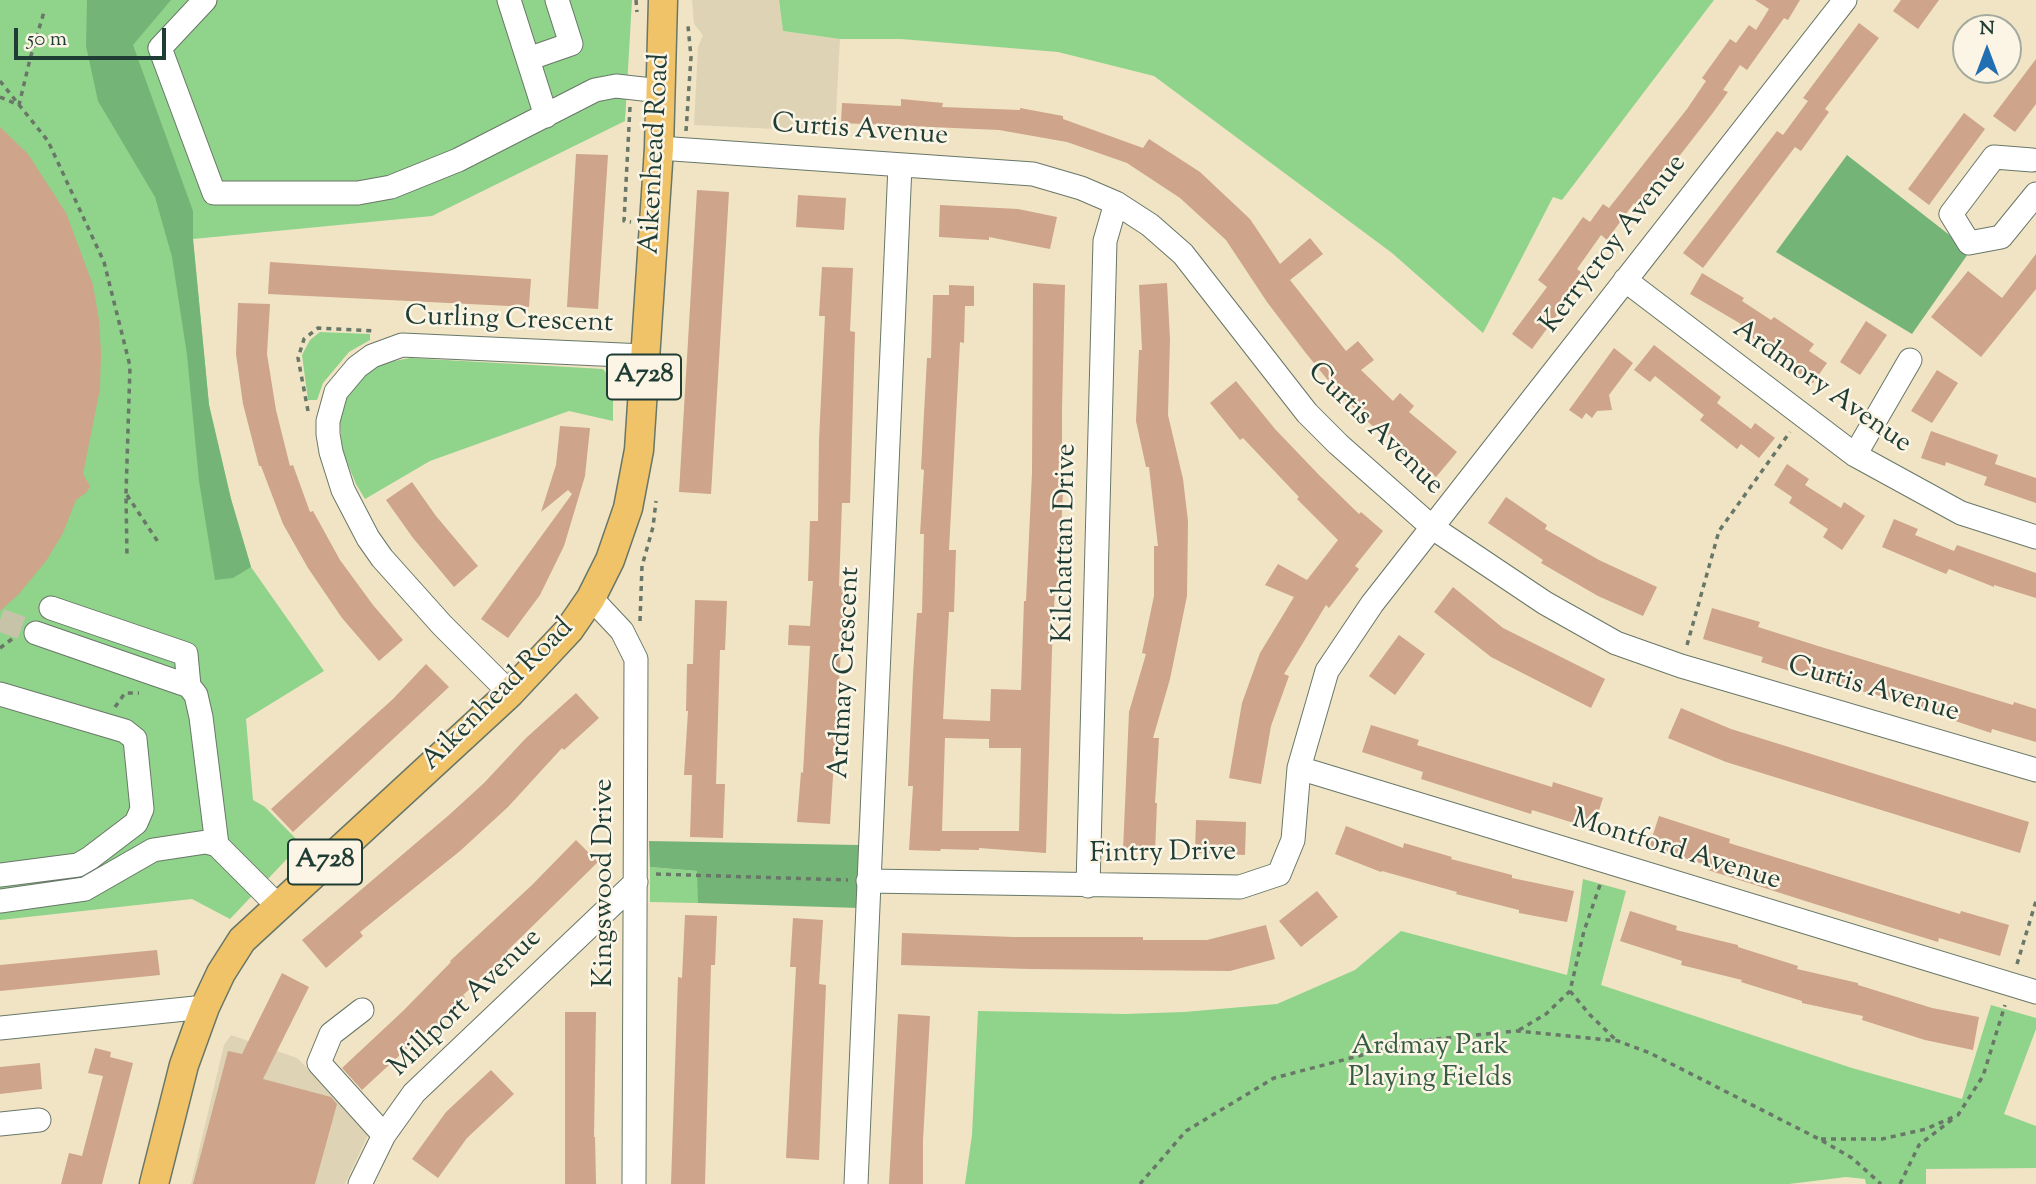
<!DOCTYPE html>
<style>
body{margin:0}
#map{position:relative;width:2036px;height:1184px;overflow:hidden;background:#f0e4c5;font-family:"Sorts Mill Goudy",serif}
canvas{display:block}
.north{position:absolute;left:1952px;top:14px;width:70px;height:70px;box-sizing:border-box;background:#fcf5e5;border:2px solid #a4ab9e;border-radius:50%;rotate:0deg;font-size:19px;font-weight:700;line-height:28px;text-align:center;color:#1f3d34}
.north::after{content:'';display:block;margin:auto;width:24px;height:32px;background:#1f6fb2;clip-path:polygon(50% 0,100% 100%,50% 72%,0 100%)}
.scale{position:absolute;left:14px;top:28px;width:152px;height:32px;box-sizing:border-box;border:4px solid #1f3d34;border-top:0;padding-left:9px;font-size:21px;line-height:24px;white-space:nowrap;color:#1f3d34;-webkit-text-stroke:5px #fcf5e5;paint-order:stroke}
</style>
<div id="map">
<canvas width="2036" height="1184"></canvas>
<div class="north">N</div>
<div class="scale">50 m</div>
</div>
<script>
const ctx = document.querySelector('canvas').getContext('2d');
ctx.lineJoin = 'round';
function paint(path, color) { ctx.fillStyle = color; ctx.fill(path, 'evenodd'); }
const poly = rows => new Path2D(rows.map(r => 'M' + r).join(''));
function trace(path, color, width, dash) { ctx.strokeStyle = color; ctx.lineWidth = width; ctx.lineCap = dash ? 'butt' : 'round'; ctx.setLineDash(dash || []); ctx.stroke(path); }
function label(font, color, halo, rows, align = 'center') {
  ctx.font = font + ' "Sorts Mill Goudy",serif'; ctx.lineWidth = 5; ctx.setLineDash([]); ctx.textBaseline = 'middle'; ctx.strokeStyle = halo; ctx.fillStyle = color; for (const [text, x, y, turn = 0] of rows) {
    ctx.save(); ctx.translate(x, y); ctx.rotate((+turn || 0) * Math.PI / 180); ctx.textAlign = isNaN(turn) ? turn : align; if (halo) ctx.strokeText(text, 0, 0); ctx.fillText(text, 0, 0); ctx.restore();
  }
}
paint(poly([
 [692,0,779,0,783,31,840,39,835,132,694,125,698,47,703,35,694,24],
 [231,1035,297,1058,371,1129,345,1184,191,1184,224,1045]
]), '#ded4b5');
paint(poly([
 [0,0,632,0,625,121,432,216,193,239,209,405,231,499,251,567,324,671,246,719,253,800,265,807,301,844,230,919,192,899,0,920],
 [779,0,1714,0,1562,200,1553,197,1483,333,1392,253,1154,76,1058,52,901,39,840,39,783,31],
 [320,332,370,334,370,340,349,352,323,383,317,400,308,400,302,355,310,340],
 [410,358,603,369,613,381,613,421,569,411,430,461,365,499,356,484,342,450,340,419,343,405,348,394,369,372,384,363],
 [650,867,698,871,698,903,650,902],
 [1583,879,1626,891,1601,985,1852,1068,1962,1099,1991,1005,2036,1018,2036,1029,2004,1114,2036,1126,2036,1168,1926,1169,1926,1184,1866,1184,1865,1179,1846,1177,1789,1184,965,1184,972,1135,978,1011,1125,1014,1184,1012,1277,1004,1355,970,1401,931,1567,975,1578,916]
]), '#90d38b');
paint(poly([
 [87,0,171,0,133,45,193,211,193,239,209,405,231,499,251,567,233,578,215,580,199,481,187,355,172,257,155,197,98,101,86,46],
 [1847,155,1970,251,1912,334,1776,252],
 [649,841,859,845,859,908,698,903,697,871,650,867]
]), '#74b577');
paint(poly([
 [1755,0,1800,0,1788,20,1784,18,1747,70,1740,65,1723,90,1728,92,1712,114,1639,208,1634,203,1607,240,1601,235,1577,269,1581,272,1556,307,1560,311,1532,349,1512,334,1547,287,1538,280,1583,217,1590,222,1603,204,1609,208,1687,109,1706,81,1702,78,1730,39,1736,43,1749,25,1756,30,1769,9],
 [1901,0,1939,0,1918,29,1893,11],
 [1859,23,1879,38,1825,109,1829,112,1801,151,1795,147,1703,268,1683,253,1777,131,1783,135,1808,101,1803,98],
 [2036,59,2036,104,2015,132,1993,116],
 [901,99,943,103,942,107,1020,110,1020,108,1063,116,1063,119,1143,148,1149,139,1200,172,1250,219,1280,264,1310,238,1323,254,1290,280,1346,351,1358,341,1374,360,1361,370,1393,401,1400,393,1414,406,1409,412,1457,452,1436,477,1386,435,1384,437,1339,394,1305,352,1267,302,1226,240,1180,198,1127,163,1067,142,999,130,841,123,842,103,901,106],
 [1964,113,1985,129,1929,205,1908,189],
 [0,127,28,154,66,213,93,285,99,320,101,352,100,389,83,474,90,486,87,492,76,500,63,533,46,561,18,595,0,611],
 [576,154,608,155,598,309,567,307],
 [697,190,729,192,711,494,679,492],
 [798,195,846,198,844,230,796,227],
 [940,205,1018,209,1057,217,1050,249,989,237,989,240,939,237],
 [2036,254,2036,289,1981,357,1931,317,1968,271,2002,298],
 [270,262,531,279,529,307,268,294],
 [822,267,853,268,850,331,855,332,850,503,842,503,839,586,845,587,830,824,797,822,801,772,803,773,810,646,788,645,789,625,810,626,813,581,808,581,810,521,818,521,819,440,825,316,819,316],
 [1702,273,1744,298,1742,301,1771,320,1774,317,1814,344,1809,351,1827,363,1813,383,1792,369,1797,361,1761,338,1759,342,1738,328,1741,324,1690,294],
 [1033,283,1065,285,1062,409,1062,474,1064,474,1058,587,1055,587,1052,650,1046,853,979,848,979,850,941,849,940,851,909,850,913,786,908,786,913,675,917,613,922,613,924,534,920,534,924,470,921,469,927,358,931,358,933,295,949,295,949,285,974,286,974,306,965,306,964,343,960,342,949,550,956,550,954,612,949,612,943,719,990,721,991,689,1021,690,1024,601,1026,601,1032,473],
 [945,738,989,739,989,748,1021,748,1019,831,942,831],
 [1167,283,1170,339,1168,415,1183,479,1188,521,1187,596,1170,679,1153,738,1159,738,1155,803,1157,803,1155,852,1123,851,1129,712,1146,654,1142,653,1154,596,1154,546,1158,546,1149,467,1146,467,1136,421,1139,350,1142,350,1139,285],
 [238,303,270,304,267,354,276,410,290,466,293,465,310,512,313,511,340,560,373,605,403,640,379,661,342,618,308,568,283,524,261,466,259,466,243,404,236,354],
 [1866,321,1887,335,1860,375,1840,362],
 [1654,345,1721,397,1717,403,1751,429,1755,423,1775,438,1759,458,1741,444,1737,449,1700,420,1704,415,1655,376,1650,382,1634,370],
 [1614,348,1633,363,1609,395,1612,410,1597,411,1592,418,1586,413,1582,419,1569,410],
 [1937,370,1958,383,1932,423,1911,411],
 [1236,381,1275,429,1320,476,1359,514,1361,512,1383,531,1355,566,1359,569,1329,608,1326,605,1284,674,1289,676,1271,726,1261,784,1229,778,1242,703,1260,653,1294,597,1265,585,1278,564,1307,580,1338,540,1297,499,1299,497,1243,438,1240,440,1210,403],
 [560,426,590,428,585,476,564,546,540,595,508,638,481,619,572,494,568,490,541,512,556,465],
 [1931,431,1998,455,1995,464,2036,478,2036,503,1984,485,1987,477,1946,462,1945,466,1921,458],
 [1787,464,1809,479,1805,485,1841,508,1844,502,1865,516,1842,550,1823,537,1828,529,1789,503,1792,497,1774,485],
 [412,482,436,516,478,566,454,587,413,538,386,500],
 [1506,497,1547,525,1545,529,1599,560,1657,587,1643,616,1598,596,1541,563,1543,560,1488,523],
 [1894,519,1918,529,1915,535,1954,551,1957,545,2036,573,2036,598,1994,585,1994,587,1949,569,1946,574,1882,547],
 [1453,587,1503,628,1605,679,1591,708,1491,657,1434,612],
 [695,600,727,601,725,650,720,650,716,784,725,784,723,838,690,837,692,775,684,775,688,711,686,711,687,664,693,664],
 [1712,608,1760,622,1758,627,1818,646,2013,705,2014,702,2036,709,2036,742,1992,729,1991,733,1884,697,1822,681,1761,662,1763,657,1703,639],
 [1399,635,1425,654,1395,695,1369,676],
 [426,664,449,687,293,832,271,809,393,699],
 [576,693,599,718,564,750,562,748,508,807,460,851,360,932,363,936,326,968,302,940,449,815,484,783,526,738],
 [1681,708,1731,729,2029,822,2020,853,1726,762,1668,738],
 [1371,725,1419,740,1417,745,1552,787,1553,782,1603,798,1593,829,1532,810,1531,814,1421,779,1423,772,1362,752],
 [1659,816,1730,839,1729,843,1960,914,1961,911,2009,925,2000,956,1939,938,1938,942,1818,905,1708,870,1709,866,1649,847],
 [1196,820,1246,822,1245,855,1195,853],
 [1346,826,1403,848,1404,843,1452,857,1451,859,1512,875,1512,878,1574,891,1567,922,1519,913,1519,910,1456,894,1457,892,1382,871,1381,872,1335,854],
 [576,840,598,862,507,951,509,953,463,995,465,997,430,1032,427,1030,362,1090,342,1068,404,1010,451,962,450,961,532,885],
 [1317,891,1338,917,1301,947,1279,921],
 [1630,911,1677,926,1676,930,1738,945,1738,947,1798,966,1797,969,1858,983,1858,985,1932,1008,1979,1017,1973,1050,1925,1040,1862,1020,1863,1016,1802,1003,1802,1001,1741,982,1742,980,1681,965,1682,961,1620,941],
 [685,915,717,916,715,965,711,965,705,1184,671,1184,678,977,682,978],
 [793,918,823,920,819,984,826,985,819,1160,786,1158,796,967,790,967],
 [1266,925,1275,959,1230,971,1029,969,901,965,902,933,1014,937,1143,937,1143,940,1207,940],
 [157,950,160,975,0,991,0,965],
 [282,973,309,987,263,1079,331,1097,337,1104,315,1184,193,1184,228,1051,242,1054],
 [565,1012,596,1012,594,1137,595,1137,596,1184,565,1184],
 [898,1014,930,1016,923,1140,923,1184,889,1184],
 [95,1048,111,1052,110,1057,133,1063,102,1184,61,1184,69,1153,82,1156,103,1076,88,1073],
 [40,1063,42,1089,0,1094,0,1067],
 [491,1070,514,1094,467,1138,438,1178,412,1159,446,1112]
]), '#cea48a');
trace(poly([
 [0,620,36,633]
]), '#c6c3a8', 23, [23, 11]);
const minor = poly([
 [205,0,160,48,214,193,358,193,391,187,458,160,595,90,616,86,661,91],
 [509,0,546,116],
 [528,59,571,44,557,0],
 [659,148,1033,174,1081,188,1116,203,1150,225,1183,254,1307,413,1338,444,1433,528,1545,603,1616,643,1681,666,2036,770],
 [2032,160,1994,157,1951,214,1969,243,2001,237,2036,194],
 [1625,280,1855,455,1961,513,2036,537],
 [1855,455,1910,360],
 [591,598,622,631,636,659,634,1184],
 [51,608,186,654,189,686,196,695,201,717,217,845],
 [36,633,189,686],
 [510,693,442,625,382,558,368,538,343,490,331,452,328,434,328,421,336,392,357,367,372,356,402,345,644,356],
 [0,694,125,731,135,739,142,809,136,823,90,858,78,865,0,875],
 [1299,768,2036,992],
 [868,881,1240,887,1279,874,1293,840,1299,768,1327,671,1372,604,1845,0],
 [1088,886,1105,241,1116,203],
 [0,901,85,889,153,850,206,842,217,845,278,906],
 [362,1010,331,1034,319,1063,384,1135],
 [0,1028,205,1007],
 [0,1124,39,1120],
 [360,1184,384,1135,414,1093,636,882],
 [856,1184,900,165]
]);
const major = poly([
 [154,1184,184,1065,205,1007,221,973,242,940,510,693,569,630,591,598,610,560,628,508,639,450,659,148,663,0]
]);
trace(minor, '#687767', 25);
trace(major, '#687767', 31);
trace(poly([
 [636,0,637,12],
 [0,81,48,141,104,262,130,366,126,494,127,557],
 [0,97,19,105,30,59,44,12],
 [630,107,624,221,631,222],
 [686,131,691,57,688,26],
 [308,411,298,358,304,339,318,328,375,331],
 [127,495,160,545],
 [640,621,642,566,653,527,656,501],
 [1687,645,1719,531,1790,432],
 [0,648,16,636],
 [115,707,125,693,139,693],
 [656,874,848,880],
 [2017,964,2036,901],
 [1570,991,1590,1015,1616,1040],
 [1519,1030,1546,1014,1570,991,1584,931,1601,882],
 [1821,1139,1882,1139,1926,1129,1958,1115,1983,1076,2005,1005],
 [1140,1184,1186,1131,1274,1078,1416,1041,1517,1031,1618,1041,1650,1053,1819,1139,1852,1158,1881,1184],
 [1900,1184,1919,1145,1954,1118]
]), '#687767', 3.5, [5, 5]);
trace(minor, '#fff', 23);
trace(major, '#f1c369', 28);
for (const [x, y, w] of [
 [644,377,74],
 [325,862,74]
]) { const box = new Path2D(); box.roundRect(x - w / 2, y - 22.5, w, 45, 5); ctx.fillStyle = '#fcf5e5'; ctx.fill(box); trace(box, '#1f3d34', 2); }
label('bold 26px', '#1f3d34', null, [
 ["A728",644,377],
 ["A728",325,862]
]);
label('28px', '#1f3d34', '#fcf5e5', [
 ["Curtis Avenue",860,132,4],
 ["Aikenhead Road",657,154,-87],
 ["Kerrycroy Avenue",1615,245,-52],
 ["Curling Crescent",509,322,2],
 ["Ardmory Avenue",1821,388,35],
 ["Curtis Avenue",1374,430,44],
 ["Kilchattan Drive",1067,543,-89],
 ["Ardmay Crescent",847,673,-87],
 ["Curtis Avenue",1873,691,16],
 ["Aikenhead Road",499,696,-45],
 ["Montford Avenue",1676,852,17],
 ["Fintry Drive",1163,855,-1],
 ["Kingswood Drive",606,883,-90],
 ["Millport Avenue",467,1004,-44]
]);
label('28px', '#365b45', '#fcf5e5', [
 ["Ardmay Park",1430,1048],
 ["Playing Fields",1430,1080]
]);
</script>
